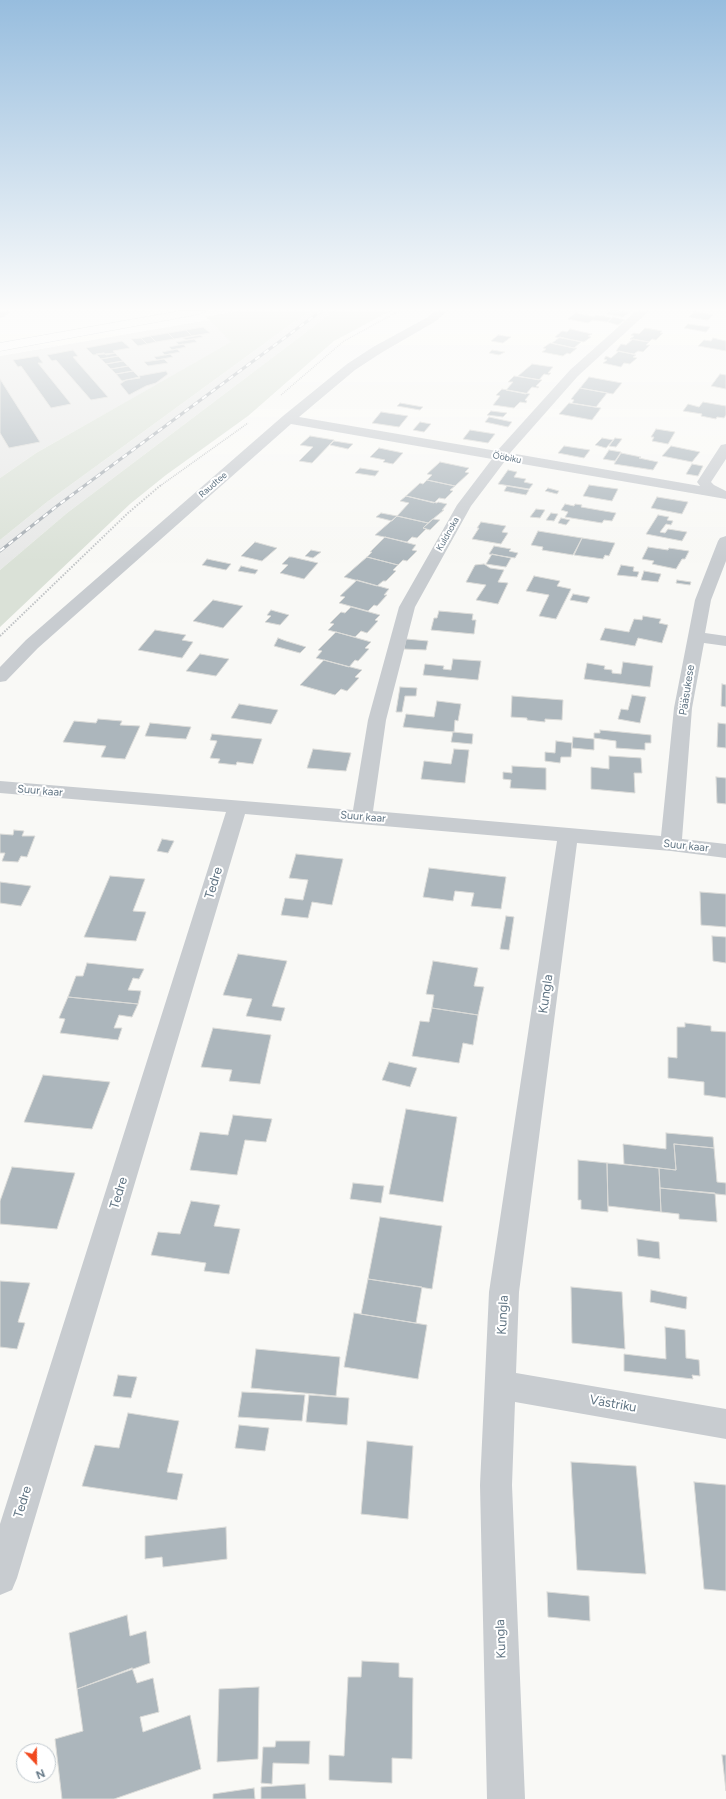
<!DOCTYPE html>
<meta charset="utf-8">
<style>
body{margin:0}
#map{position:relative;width:726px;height:1799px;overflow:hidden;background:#f9f9f6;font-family:Figtree,sans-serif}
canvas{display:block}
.north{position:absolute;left:16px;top:1743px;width:40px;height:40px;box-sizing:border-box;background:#fff;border:1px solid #c0c8ce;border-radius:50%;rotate:158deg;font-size:11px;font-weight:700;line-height:16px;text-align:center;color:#617584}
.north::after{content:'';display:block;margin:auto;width:14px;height:18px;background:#f1491e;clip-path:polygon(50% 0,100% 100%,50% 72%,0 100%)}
</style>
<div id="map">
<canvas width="726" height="1799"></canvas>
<div class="north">N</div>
</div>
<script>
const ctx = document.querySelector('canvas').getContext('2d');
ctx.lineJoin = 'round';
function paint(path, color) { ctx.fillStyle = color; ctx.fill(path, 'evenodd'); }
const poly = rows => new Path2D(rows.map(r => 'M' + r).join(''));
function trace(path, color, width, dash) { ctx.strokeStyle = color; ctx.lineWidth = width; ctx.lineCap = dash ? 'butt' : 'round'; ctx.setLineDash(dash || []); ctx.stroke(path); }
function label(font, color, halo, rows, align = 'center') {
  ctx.font = font + ' Figtree,sans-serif'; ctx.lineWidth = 4; ctx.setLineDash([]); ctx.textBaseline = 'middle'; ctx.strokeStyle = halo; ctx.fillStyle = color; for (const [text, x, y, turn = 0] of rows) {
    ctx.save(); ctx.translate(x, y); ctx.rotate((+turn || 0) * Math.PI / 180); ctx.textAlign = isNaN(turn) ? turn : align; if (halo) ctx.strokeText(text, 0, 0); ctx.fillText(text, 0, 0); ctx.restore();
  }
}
paint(poly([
 [309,311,334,311,67,513,0,570,0,540,47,502],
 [209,320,232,342,36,453,0,478,0,356]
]), '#e7e8e7');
paint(poly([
 [238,311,309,311,47,502,0,540,0,478,36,453,231,342,206,317],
 [334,311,390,311,334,341,248,416,166,475,130,504,0,627,0,570,67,513]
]), '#dae1d7');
const building = poly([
 [610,311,619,311,628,313,623,317,607,314,610,311],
 [694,312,713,315,708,320,689,317,694,312],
 [576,313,594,317,596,315,612,318,607,322,593,320,588,323,568,319,576,313],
 [613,317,625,320,618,325,608,322,613,317],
 [688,324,710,327,706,332,684,328,688,324],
 [203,327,210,333,192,336,186,330,203,327],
 [645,328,662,331,660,333,663,333,656,340,652,339,649,342,630,339,634,336,631,335,634,333,639,334,645,328],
 [570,329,592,334,588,336,591,337,584,342,555,337,562,331,567,332,570,329],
 [186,330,192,336,174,339,168,333,186,330],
 [168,333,174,339,156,342,150,336,168,333],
 [200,335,203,337,186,340,183,338,200,335],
 [498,335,511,337,503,343,491,341,498,335],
 [150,336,156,342,147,344,141,338,150,336],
 [560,337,581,342,574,348,552,343,560,337],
 [141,338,147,344,138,346,131,339,141,338],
 [713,338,726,341,726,351,698,346,704,340,711,341,713,338],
 [194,339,197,342,179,345,176,342,194,339],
 [633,339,649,342,646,345,650,345,643,352,638,351,634,354,616,351,621,344,626,345,633,339],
 [122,341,130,348,113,351,115,353,93,355,86,348,122,341],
 [550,343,574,348,577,348,570,354,567,353,563,356,542,352,546,349,543,348,550,343],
 [183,344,186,347,172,350,169,347,183,344],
 [177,349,180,352,165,355,162,352,177,349],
 [73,350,78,356,73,357,108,397,91,400,56,360,52,361,47,355,73,350],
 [492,350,505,352,499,355,489,353,492,350],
 [619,351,636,355,633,357,637,358,630,364,624,363,621,367,603,363,607,360,604,359,606,356,611,358,619,351],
 [104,353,106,355,115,353,118,356,101,359,96,354,104,353],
 [170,354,173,357,157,360,154,357,170,354],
 [38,356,43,363,38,363,71,404,51,408,21,366,18,367,13,360,38,356],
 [118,356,123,361,106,364,101,359,118,356],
 [164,359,168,363,148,366,144,362,164,359],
 [123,361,128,366,111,369,106,364,123,361],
 [532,364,553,367,548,373,551,373,549,375,544,374,539,380,518,376,532,364],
 [128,366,133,371,116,374,111,369,128,366],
 [133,371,139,377,122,381,116,374,133,371],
 [166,371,168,374,156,383,146,386,129,395,120,384,126,380,140,378,139,376,166,371],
 [720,374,726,375,726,389,711,386,720,374],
 [514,376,542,380,536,386,539,387,538,388,532,387,526,394,506,390,513,382,508,382,514,376],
 [589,377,622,383,613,394,580,388,589,377],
 [0,379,40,442,9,448,0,433,0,379],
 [580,388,607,393,596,407,572,403,574,400,571,399,580,388],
 [502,389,530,394,525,400,527,401,526,403,520,402,514,408,493,405,500,396,496,395,502,389],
 [703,402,726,406,726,415,724,418,717,417,716,419,701,416,702,414,683,411,688,404,699,407,703,402],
 [400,403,423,407,420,410,397,406,400,403],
 [569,403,601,408,592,420,559,414,569,403],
 [491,411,507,413,503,417,487,415,491,411],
 [381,412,408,416,399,427,372,423,381,412],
 [489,417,512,422,508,427,485,422,489,417],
 [420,422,431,424,424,432,413,430,420,422],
 [656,429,675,432,668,444,652,441,654,437,651,437,656,429],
 [470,430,495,434,488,443,463,439,470,430],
 [310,436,334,440,312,463,299,461,313,447,300,445,310,436],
 [602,438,613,440,606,448,595,445,602,438],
 [615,438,622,439,616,447,609,446,615,438],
 [334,441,353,444,348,449,330,445,334,441],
 [564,446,590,450,584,458,558,453,564,446],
 [671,446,700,452,692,462,662,456,671,446],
 [379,448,403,453,393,464,383,462,385,460,370,457,379,448],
 [609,450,621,452,615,461,603,459,609,450],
 [621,453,641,457,639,458,658,462,653,470,614,464,621,453],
 [440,462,469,468,465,472,469,473,455,486,427,480,432,475,427,474,440,462],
 [692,464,703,466,698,476,686,474,692,464],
 [360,468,379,471,375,476,355,473,360,468],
 [508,470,517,472,514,477,526,479,524,482,533,484,529,489,498,484,508,470],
 [427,480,455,486,450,490,453,491,445,499,439,498,434,503,406,496,420,483,423,484,427,480],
 [589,485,618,489,612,501,583,496,589,485],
 [507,486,529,490,526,495,504,491,507,486],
 [548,488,559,491,557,494,545,491,548,488],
 [406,496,437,503,438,502,447,504,442,510,444,510,428,523,397,516,409,503,400,501,406,496],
 [657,497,688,502,682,514,651,508,657,497],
 [565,504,574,506,575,504,582,505,581,507,616,513,612,521,604,520,602,523,565,517,568,512,561,510,565,504],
 [536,509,545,510,540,518,530,517,536,509],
 [381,513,397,516,392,521,376,517,381,513],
 [551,513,558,514,554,521,546,520,551,513],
 [658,515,669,517,667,520,673,521,671,525,666,524,660,532,665,533,668,529,687,532,682,541,646,534,658,515],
 [397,516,428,523,423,528,426,529,417,538,412,537,407,542,375,535,397,516],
 [561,518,570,520,566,525,558,523,561,518],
 [433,519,440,520,430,530,423,528,433,519],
 [481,522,506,526,502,532,508,533,501,544,472,539,479,528,477,528,481,522],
 [538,531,582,538,573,555,542,550,543,547,531,545,538,531],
 [385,537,416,545,412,550,417,551,407,561,403,560,398,565,367,557,372,552,370,552,385,537],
 [582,538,615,543,609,556,605,555,603,559,574,555,582,538],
 [255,542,277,548,262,561,241,556,255,542],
 [494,546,511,549,509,551,518,553,515,558,489,554,494,546],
 [648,547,668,550,669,548,689,551,685,559,682,559,676,569,652,564,654,561,642,559,648,547],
 [311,550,321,552,313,558,305,556,311,550],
 [492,554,506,557,511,558,506,567,486,564,492,554],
 [289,557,292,557,318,563,304,579,280,573,288,565,282,564,289,557],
 [367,557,398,565,393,570,396,571,386,581,383,581,377,586,344,577,367,557],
 [207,559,231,564,226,570,202,565,207,559],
 [484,564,490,568,504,570,498,582,508,583,498,604,476,600,486,585,466,582,475,565,484,564],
 [621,565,634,567,633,571,639,572,637,577,617,575,621,565],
 [241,566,258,570,255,574,238,571,241,566],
 [644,571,661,574,658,582,641,580,644,571],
 [534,576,560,581,557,586,571,589,556,619,539,616,549,595,526,591,534,576],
 [357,580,389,589,384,595,387,595,377,606,374,605,368,611,339,603,345,597,340,596,357,580],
 [677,580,691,582,690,585,676,583,677,580],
 [573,594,590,597,587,603,570,600,573,594],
 [213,600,243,606,223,628,193,621,213,600],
 [351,607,380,615,375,620,378,621,367,633,361,631,355,637,328,630,334,624,330,623,341,612,345,613,351,607],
 [271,610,289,615,280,625,265,622,271,616,267,615,271,610],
 [439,611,473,614,472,620,476,620,474,634,431,630,434,618,437,618,439,611],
 [643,616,661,619,659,623,668,625,662,643,638,638,635,646,600,640,605,628,629,632,634,619,642,620,643,616],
 [155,630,186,635,182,640,193,642,182,658,138,650,155,630],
 [336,632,371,642,365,648,369,649,358,661,355,660,349,667,316,658,322,651,318,650,336,632],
 [278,638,286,641,306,647,300,653,274,646,278,638],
 [406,639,428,641,426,650,404,649,406,639],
 [200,654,229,659,216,676,186,671,200,654],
 [453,659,481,661,478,680,423,675,425,664,444,666,443,669,451,670,453,659],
 [324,660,362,670,355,677,359,678,347,691,341,689,335,695,300,685,324,660],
 [623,662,653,666,650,687,584,679,587,663,605,666,604,669,612,670,612,673,621,674,623,662],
 [722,684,726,685,726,707,721,706,722,684],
 [400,687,417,688,416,696,405,696,402,712,396,712,400,687],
 [632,695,646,697,640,723,618,719,621,709,628,710,632,695],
 [512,696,563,700,562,720,545,719,545,722,527,720,527,718,511,717,512,696],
 [437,701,461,704,458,721,455,720,454,732,403,727,406,714,434,717,437,701],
 [239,704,278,710,271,724,231,718,239,704],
 [98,719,122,721,120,725,140,726,125,759,101,757,106,746,63,742,74,721,96,723,98,719],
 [150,723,191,727,186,739,145,736,150,723],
 [718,723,726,724,726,748,717,747,718,723],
 [600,730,651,735,651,743,645,743,645,750,616,748,616,741,594,738,594,733,600,733,600,730],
 [453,732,473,734,472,744,451,742,453,732],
 [212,734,262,739,253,764,237,762,236,765,218,763,220,759,210,758,217,741,210,740,212,734],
 [573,737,594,739,594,750,572,748,573,737],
 [556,741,572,743,571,757,561,757,560,763,545,761,545,752,555,753,556,741],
 [313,749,351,753,346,771,307,768,313,749],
 [454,749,469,750,465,783,421,779,424,761,451,764,454,749],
 [609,756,641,758,642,773,634,773,635,793,591,789,591,767,609,769,609,756],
 [512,766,546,768,546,790,510,788,511,780,503,779,503,772,512,773,512,766],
 [716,777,726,778,726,804,717,803,716,777],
 [14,830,24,831,22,836,35,836,27,857,21,856,18,862,2,861,5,853,0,853,0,834,13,835,14,830],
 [162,839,174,841,168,853,157,851,162,839],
 [296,854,343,859,332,905,312,902,308,918,281,915,285,898,303,900,308,880,289,878,296,854],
 [429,868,506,877,501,909,471,906,474,893,455,891,453,901,423,897,429,868],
 [110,876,145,879,133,911,146,912,136,941,84,937,110,876],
 [0,882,31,886,21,906,0,903,0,882],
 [700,892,726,894,726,927,701,925,700,892],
 [506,916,514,917,509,950,500,949,506,916],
 [712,936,726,937,726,963,713,961,712,936],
 [238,954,287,961,272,1006,285,1008,281,1021,246,1016,252,999,223,995,238,954],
 [433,961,478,968,474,986,484,987,478,1015,432,1008,434,995,426,994,433,961],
 [87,963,144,969,139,979,133,978,128,990,141,991,138,1004,68,997,76,976,83,976,87,963],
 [68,997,138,1004,132,1017,119,1015,114,1028,122,1028,118,1040,60,1033,65,1019,59,1018,68,997],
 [432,1008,478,1015,473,1045,463,1043,459,1063,412,1056,420,1021,429,1022,432,1008],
 [685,1023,711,1026,711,1031,726,1032,726,1098,704,1095,704,1082,668,1078,668,1057,677,1058,677,1027,685,1027,685,1023],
 [213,1028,271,1035,260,1084,229,1081,232,1070,201,1067,213,1028],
 [389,1062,417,1068,410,1087,382,1080,389,1062],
 [43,1075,110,1082,92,1129,24,1122,43,1075],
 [406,1109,457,1117,443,1202,389,1194,406,1109],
 [233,1115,272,1119,266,1142,245,1140,237,1175,190,1170,200,1132,228,1135,233,1115],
 [666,1133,713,1137,714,1148,674,1144,676,1170,624,1164,623,1144,666,1149,666,1133],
 [674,1144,714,1148,717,1182,726,1183,726,1195,660,1188,659,1168,676,1170,674,1144],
 [578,1160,607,1163,608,1212,581,1209,581,1200,578,1200,578,1160],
 [607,1163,659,1168,661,1212,608,1206,607,1163],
 [12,1167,75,1173,57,1229,0,1224,0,1201,12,1167],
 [353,1183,384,1186,381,1203,350,1199,353,1183],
 [660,1188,715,1193,717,1222,679,1219,679,1214,661,1212,660,1188],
 [191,1201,220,1205,214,1226,240,1229,229,1274,204,1271,206,1263,151,1255,158,1232,180,1234,191,1201],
 [380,1217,442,1226,432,1289,368,1279,380,1217],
 [637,1239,659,1242,660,1259,638,1256,637,1239],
 [368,1279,422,1287,416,1323,361,1314,368,1279],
 [0,1281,30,1283,18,1322,25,1323,17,1349,0,1347,0,1281],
 [571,1287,622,1292,625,1349,572,1343,571,1287],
 [651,1290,687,1297,686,1309,650,1302,651,1290],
 [354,1313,427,1325,418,1379,344,1367,354,1313],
 [665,1327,685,1330,686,1358,699,1360,700,1376,692,1375,693,1379,624,1371,624,1354,666,1359,665,1327],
 [256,1349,340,1357,336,1396,251,1388,256,1349],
 [118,1375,137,1377,131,1398,113,1396,118,1375],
 [242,1392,305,1395,302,1421,238,1417,242,1392],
 [309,1395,349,1398,347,1425,306,1422,309,1395],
 [128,1413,179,1421,167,1472,183,1474,177,1500,82,1486,95,1445,119,1448,128,1413],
 [239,1425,269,1428,265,1451,235,1448,239,1425],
 [367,1441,413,1446,408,1519,361,1514,367,1441],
 [571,1462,636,1466,646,1574,577,1570,571,1462],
 [694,1482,726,1485,726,1591,704,1589,694,1482],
 [226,1527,227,1559,163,1567,162,1557,145,1559,145,1536,226,1527],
 [547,1592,589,1596,590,1621,548,1617,547,1592],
 [127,1615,130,1636,146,1631,150,1663,77,1689,69,1633,127,1615],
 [362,1661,399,1663,399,1677,413,1678,412,1759,392,1758,392,1783,329,1780,329,1755,344,1756,348,1677,361,1677,362,1661],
 [132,1668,137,1683,153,1678,159,1712,140,1717,143,1732,190,1715,201,1769,114,1799,62,1799,55,1739,83,1731,77,1689,132,1668],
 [259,1687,258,1759,217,1762,219,1689,259,1687],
 [276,1741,310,1741,309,1764,273,1763,272,1784,261,1783,263,1747,275,1747,276,1741],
 [722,1755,726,1755,726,1791,722,1755],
 [305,1784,306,1799,261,1799,261,1787,305,1784],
 [254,1788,255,1799,213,1799,213,1794,254,1788]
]);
paint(building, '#acb6bc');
trace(building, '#dbdbd8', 1);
const secondary = poly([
 [179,311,206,311,200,314,0,351,0,343,179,311]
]);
trace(secondary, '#b8bec3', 1);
trace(poly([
 [281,395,344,341,399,311],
 [160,486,248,423]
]), '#bfc2c4', 1.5, [1, 1]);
trace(poly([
 [0,636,128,513,161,485]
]), '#bfc2c4', 2, [1.5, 1.5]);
paint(poly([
 [0,311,11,311,4,317,0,318,0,311],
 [434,311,447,311,436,321,381,353,355,370,299,417,497,451,570,370,636,311,649,311,578,376,510,453,700,486,697,482,721,445,726,444,726,459,711,482,714,485,726,491,726,499,505,461,471,506,415,607,386,720,373,811,661,836,674,708,695,600,718,541,720,538,726,536,726,561,711,600,705,633,726,636,726,646,704,643,692,708,682,839,726,844,726,858,671,851,577,843,519,1292,516,1373,726,1409,726,1439,515,1402,512,1485,525,1799,487,1799,480,1485,489,1292,557,841,245,814,17,1578,12,1590,0,1595,0,1524,226,812,0,793,0,781,353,810,368,720,399,607,457,505,492,459,291,424,38,648,6,681,0,682,0,667,26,640,283,416,347,364,373,347,428,317,434,311]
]), '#c8ccd0');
paint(secondary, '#fff');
const rail = poly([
 [0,551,57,506,321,311]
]);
trace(rail, '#a6adb3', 3);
trace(rail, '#fff', 2, [5.5]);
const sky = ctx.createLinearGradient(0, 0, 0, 563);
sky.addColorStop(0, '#97bdde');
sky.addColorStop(0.55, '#fcfcfb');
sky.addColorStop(1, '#fcfcfb00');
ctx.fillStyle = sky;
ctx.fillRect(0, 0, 726, 563);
label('9px', '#617584', '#fff', [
 ["Ööbiku",507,458,10],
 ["Raudtee",213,485,-41],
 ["Kuldnoka",448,534,-61]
]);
label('11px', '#617584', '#fff', [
 ["Pääsukese",687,690,-81],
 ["Suur kaar",40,791,5],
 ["Suur kaar",363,817,5],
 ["Suur kaar",686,846,6]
]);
label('13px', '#617584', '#fff', [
 ["Tedre",214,883,-73],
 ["Kungla",546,994,-82],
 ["Tedre",119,1193,-73],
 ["Kungla",503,1315,-87],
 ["Västriku",613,1404,10],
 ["Tedre",23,1502,-73],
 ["Kungla",501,1639,-92]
]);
</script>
